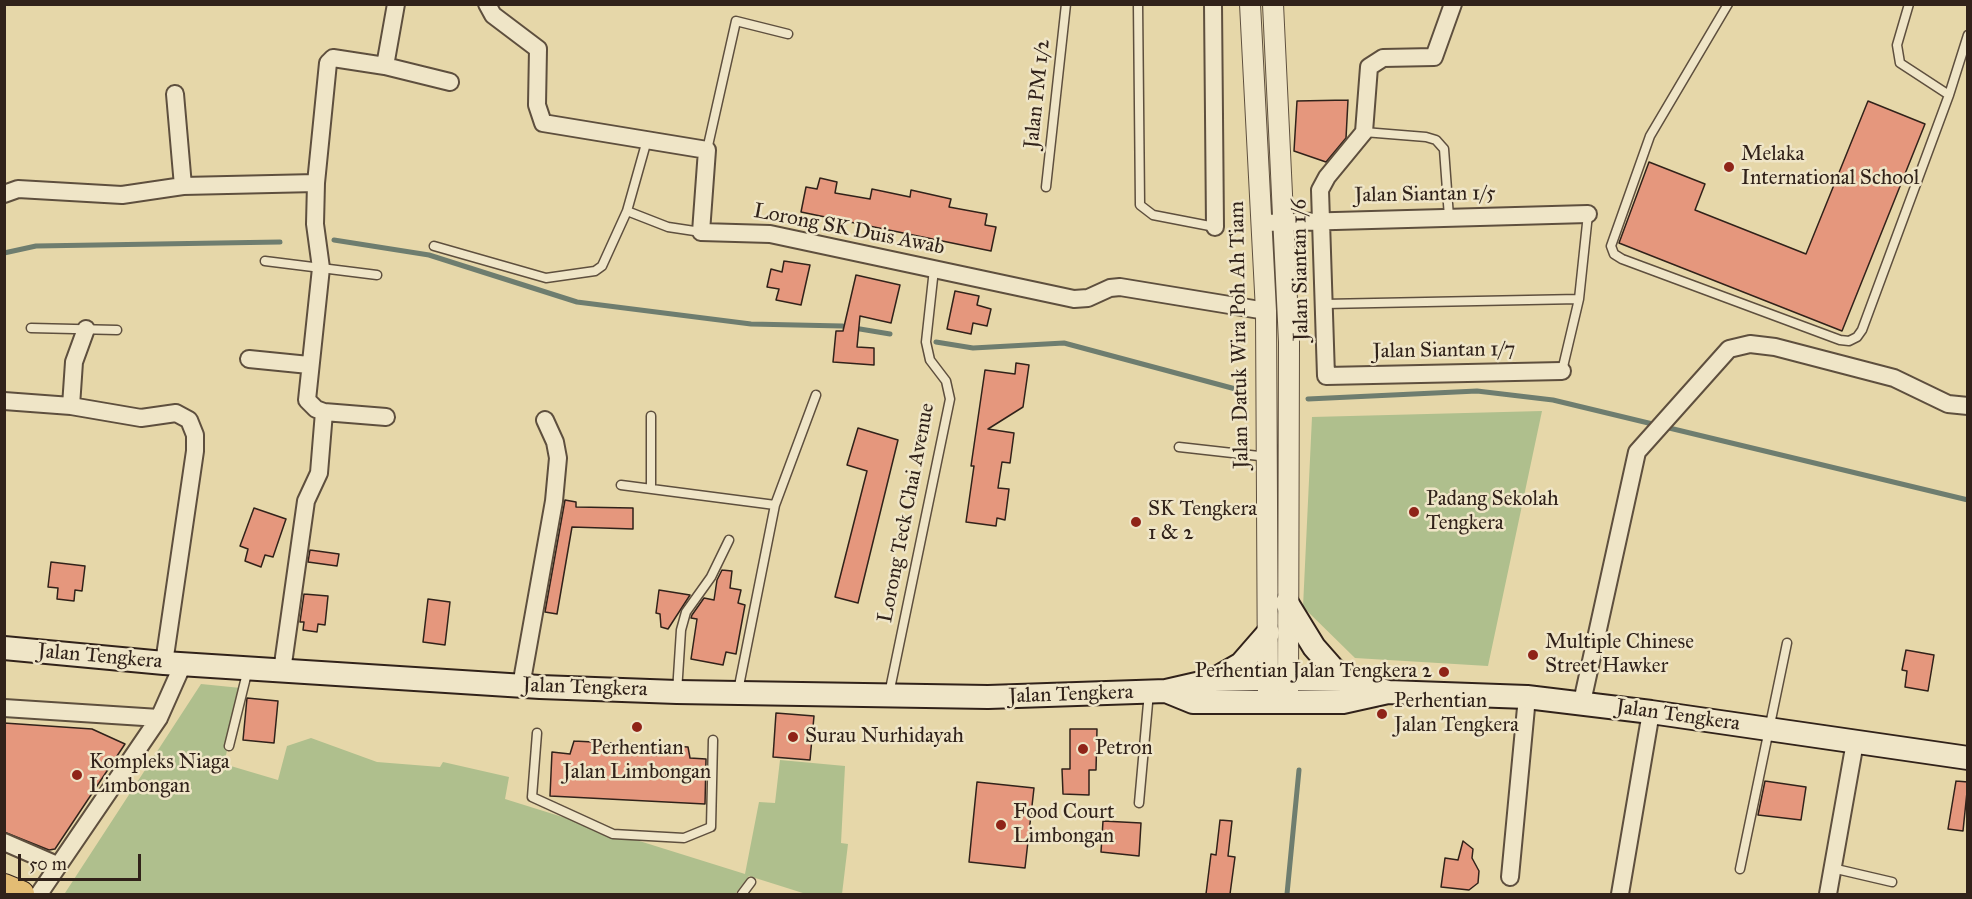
<!DOCTYPE html>
<style>
body{margin:0}
#map{position:relative;width:1972px;height:899px;overflow:hidden;background:#e6d7a9;font-family:"IM FELL Great Primer",serif}
canvas{display:block}
.frame{position:absolute;inset:0;border:6px solid #31221a;pointer-events:none}
.scale{position:absolute;left:18px;top:854px;width:123px;height:27px;box-sizing:border-box;border:3px solid #31221a;border-top:0;padding-left:8px;font-size:18px;line-height:21px;white-space:nowrap;color:#31221a;-webkit-text-stroke:4px #efe5c7;paint-order:stroke}
</style>
<div id="map">
<canvas width="1972" height="899"></canvas>
<div class="frame"></div>
<div class="scale">50 m</div>
</div>
<script>
const ctx = document.querySelector('canvas').getContext('2d');
ctx.lineJoin = 'round';
function paint(path, color) { ctx.fillStyle = color; ctx.fill(path, 'evenodd'); }
const poly = rows => new Path2D(rows.map(r => 'M' + r).join(''));
function trace(path, color, width, dash) { ctx.strokeStyle = color; ctx.lineWidth = width; ctx.lineCap = dash ? 'butt' : 'round'; ctx.setLineDash(dash || []); ctx.stroke(path); }
function label(font, color, halo, rows, align = 'center') {
  ctx.font = font + ' "IM FELL Great Primer",serif'; ctx.lineWidth = 5; ctx.setLineDash([]); ctx.textBaseline = 'middle'; ctx.strokeStyle = halo; ctx.fillStyle = color; for (const [text, x, y, turn = 0] of rows) {
    ctx.save(); ctx.translate(x, y); ctx.rotate((+turn || 0) * Math.PI / 180); ctx.textAlign = isNaN(turn) ? turn : align; if (halo) ctx.strokeText(text, 0, 0); ctx.fillText(text, 0, 0); ctx.restore();
  }
}
paint(poly([
 [1542,411,1488,666,1355,658,1303,607,1312,417],
 [201,684,241,688,224,764,278,780,287,746,311,738,377,762,440,767,443,762,509,777,505,799,745,874,759,802,775,803,780,760,845,766,841,843,848,844,842,894,806,894,749,876,735,894,67,894,65,893]
]), '#afbf8d');
trace(poly([
 [334,240,429,255,577,302,751,324,842,326,890,334],
 [4,253,36,246,280,242],
 [936,342,973,348,1064,343,1243,391],
 [1308,399,1477,391,1553,400,1968,500],
 [1287,894,1299,770]
]), '#6e7d6f', 5);
const building = poly([
 [1348,100,1346,138,1326,162,1294,151,1297,101,1348,100],
 [1868,101,1925,124,1842,331,1619,243,1649,162,1705,184,1695,210,1806,254,1868,101],
 [820,178,837,182,835,193,870,199,872,189,910,197,911,190,951,199,949,207,987,214,985,225,996,227,991,251,801,212,806,187,817,189,820,178],
 [784,261,810,265,801,305,776,300,779,289,767,287,771,269,782,272,784,261],
 [856,275,900,285,891,323,860,316,857,347,874,348,874,365,833,362,836,331,843,331,856,275],
 [955,291,979,296,977,305,991,309,987,326,973,323,971,334,947,329,955,291],
 [1016,363,1029,365,1023,407,988,429,1014,433,1010,463,1002,462,998,488,1009,489,1005,520,997,518,996,526,966,522,974,466,971,466,985,370,1015,374,1016,363],
 [858,428,898,440,858,603,835,597,867,471,847,465,858,428],
 [565,500,576,502,576,507,633,508,633,529,572,527,557,614,545,612,565,500],
 [254,508,286,519,273,557,265,555,261,567,245,561,248,549,240,546,254,508],
 [310,550,339,554,337,566,308,562,310,550],
 [51,562,85,566,82,591,75,590,74,601,57,599,58,588,48,587,51,562],
 [722,570,732,571,730,588,741,590,738,603,745,605,736,654,726,652,723,665,691,659,697,619,691,618,692,615,704,598,714,600,717,580,722,570],
 [659,590,690,595,668,629,661,627,660,614,656,613,659,590],
 [304,594,328,596,325,625,318,624,317,632,303,630,304,622,300,622,304,594],
 [428,599,450,602,445,645,423,642,428,599],
 [1906,650,1934,655,1928,691,1905,687,1907,671,1902,670,1906,650],
 [247,698,278,701,274,743,243,740,247,698],
 [776,713,814,716,810,760,773,757,776,713],
 [4,723,92,729,125,744,55,849,49,850,4,832,4,723],
 [1070,729,1097,729,1096,770,1089,770,1089,795,1063,794,1062,769,1070,769,1070,729],
 [574,741,688,747,690,758,706,759,705,804,550,796,552,752,570,754,574,741],
 [1765,781,1806,787,1801,820,1758,815,1765,781],
 [1956,781,1968,782,1963,831,1948,829,1956,781],
 [977,782,1034,788,1025,868,969,862,977,782],
 [1220,820,1232,821,1228,856,1235,857,1230,894,1206,894,1211,854,1216,855,1220,820],
 [1103,821,1141,823,1139,856,1101,852,1103,821],
 [1463,841,1473,849,1472,858,1479,871,1478,883,1469,890,1441,887,1445,858,1458,860,1463,841]
]);
paint(building, '#e5977d');
trace(building, '#31221a', 1.5);
const service = poly([
 [1138,4,1140,205,1153,215,1215,227],
 [1728,4,1650,136,1611,246,1614,254,1622,259,1840,340,1849,341,1857,337,1862,330,1949,95,1968,35],
 [1909,4,1897,45,1900,63,1949,95],
 [1364,132,1426,137,1436,140,1444,149,1449,217],
 [707,150,736,21,788,34],
 [1046,187,1066,4],
 [627,211,647,140],
 [434,246,546,278,595,271,602,266,627,211,668,227,701,232],
 [265,261,377,275],
 [1324,304,1579,299],
 [31,328,117,330],
 [1562,371,1579,299,1588,214],
 [1179,447,1268,457],
 [621,485,775,505],
 [651,488,651,416],
 [738,691,775,505,816,395],
 [677,692,681,630,686,612,711,577,729,540],
 [889,694,950,399,946,381,930,360,926,342,934,269],
 [537,733,532,797,613,834,684,838,711,827,713,740],
 [229,746,248,669],
 [1139,803,1149,692],
 [1832,868,1892,882],
 [1740,869,1787,643],
 [742,894,751,882]
]);
const minor = poly([
 [487,4,493,15,538,49,537,105,543,123,707,150,701,232,770,234,1074,299,1088,298,1110,288,1120,287,1266,311],
 [1213,4,1215,227],
 [1453,4,1434,57,1383,58,1369,67,1364,132,1327,177,1320,190,1326,376,1562,371],
 [385,66,396,4],
 [175,94,183,186],
 [4,194,18,189,122,195,183,186,316,183],
 [1263,223,1588,214],
 [249,359,309,365],
 [4,401,71,406,74,362,86,329],
 [71,406,141,418,176,413,189,420,195,435,195,451,164,663],
 [386,417,324,412,316,409,307,400,321,268,315,224,316,183,328,63,333,58,385,66,450,82],
 [282,671,306,501,319,473,324,412],
 [521,686,554,501,558,458,555,442,545,420],
 [1582,702,1637,452,1729,349,1750,344,1775,347,1894,378,1948,404,1968,406],
 [4,708,159,718],
 [4,842,57,865],
 [1510,877,1527,697],
 [39,894,159,718,183,664],
 [1620,894,1651,712],
 [1828,894,1855,742]
]);
const tertiary = poly([
 [1250,4,1266,311,1268,694],
 [1273,4,1289,342,1288,694]
]);
const secondary = poly([
 [1287,603,1314,647,1343,680],
 [4,648,164,663,540,687,677,692,988,697,1166,691,1214,680,1268,679,1343,680,1388,692],
 [1215,679,1241,664,1268,633],
 [1166,691,1193,702,1343,702,1388,692,1527,697,1651,712,1968,758]
]);
const primary = poly([
 [4,887,21,894]
]);
trace(service, '#5e4f3e', 11);
trace(minor, '#5e4f3e', 20);
trace(tertiary, '#5e4f3e', 22);
trace(secondary, '#31221a', 26);
trace(primary, '#31221a', 28);
trace(service, '#efe5c7', 8);
trace(minor, '#efe5c7', 16);
trace(tertiary, '#efe5c7', 20);
trace(secondary, '#efe5c7', 22);
trace(primary, '#e3bc74', 26);
for (const [x, y, r, color] of [
 [1729,167,6,"#8f2418"],
 [1414,512,6,"#8f2418"],
 [1136,522,6,"#8f2418"],
 [1533,655,6,"#8f2418"],
 [1444,672,6,"#8f2418"],
 [1382,714,6,"#8f2418"],
 [637,727,6,"#8f2418"],
 [793,737,6,"#8f2418"],
 [1083,749,6,"#8f2418"],
 [77,775,6,"#8f2418"],
 [1001,825,6,"#8f2418"]
]) { const dot = new Path2D(); dot.arc(x, y, r, 0, 2 * Math.PI); ctx.fillStyle = color; ctx.fill(dot); trace(dot, '#efe5c7', 2); }
label('21px', '#31221a', '#efe5c7', [
 ["Jalan PM 1/2",1038,94,-84],
 ["Jalan Siantan 1/5",1425,195,-1],
 ["Lorong SK Duis Awab",849,230,11],
 ["Jalan Siantan 1/6",1301,270,-91],
 ["Jalan Datuk Wira Poh Ah Tiam",1240,335,-91],
 ["Jalan Siantan 1/7",1444,351,-1],
 ["Lorong Teck Chai Avenue",907,513,-79],
 ["Jalan Tengkera",100,657,5],
 ["Jalan Tengkera",585,688,2],
 ["Jalan Tengkera",1071,695,-2],
 ["Jalan Tengkera",1678,716,8]
]);
label('21px', '#31221a', '#efe5c7', [
 ["Melaka",1741,155],
 ["International School",1741,179],
 ["Padang Sekolah",1426,500],
 ["Tengkera",1426,524],
 ["SK Tengkera",1148,510],
 ["1 & 2",1148,534],
 ["Multiple Chinese",1545,643],
 ["Street Hawker",1545,667],
 ["Perhentian Jalan Tengkera 2",1432,672,"right"],
 ["Perhentian",1394,702],
 ["Jalan Tengkera",1394,726],
 ["Surau Nurhidayah",805,737],
 ["Perhentian",637,749,"center"],
 ["Jalan Limbongan",637,773,"center"],
 ["Petron",1095,749],
 ["Kompleks Niaga",89,763],
 ["Limbongan",89,787],
 ["Food Court",1013,813],
 ["Limbongan",1013,837]
], 'left');
</script>
